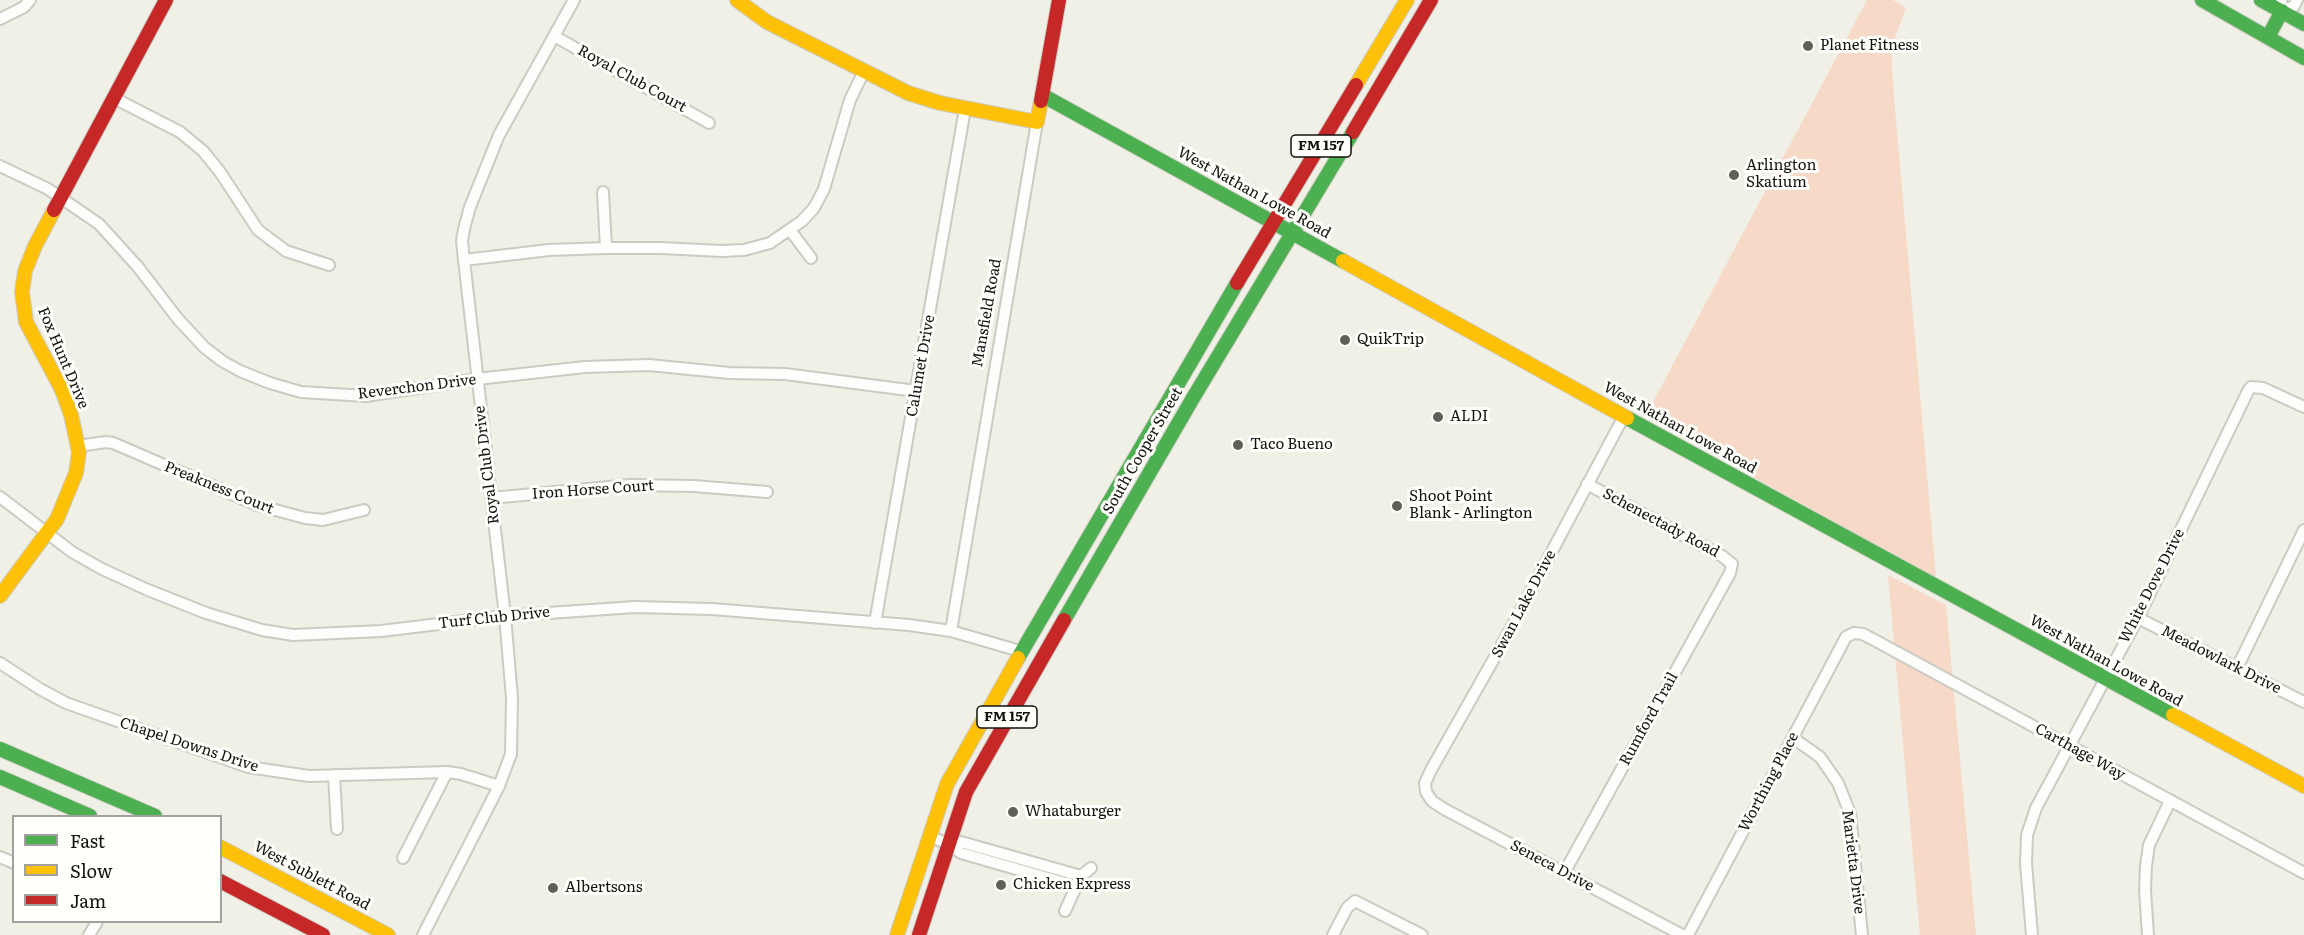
<!DOCTYPE html>
<style>
body{margin:0}
#map{position:relative;width:2304px;height:935px;overflow:hidden;background:#f0f0e6;font-family:Literata,serif}
canvas{display:block}
.legend{position:absolute;left:12px;top:815px;width:210px;height:108px;box-sizing:border-box;background:#fffffc;border:2px solid #a1a09c;margin:0;padding:8px 10px;list-style:none;font-size:18px;color:#13120d}
.legend li{display:flex;align-items:center;gap:12px;height:30px}
.legend b{width:30px;border:2px solid #a1a09c}
</style>
<div id="map">
<canvas width="2304" height="935"></canvas>
<ul class="legend">
<li><b style="height:8px;background:#4caf50"></b>Fast</li>
<li><b style="height:8px;background:#ffc107"></b>Slow</li>
<li><b style="height:8px;background:#c62828"></b>Jam</li>
</ul>
</div>
<script>
const ctx = document.querySelector('canvas').getContext('2d');
ctx.lineJoin = 'round';
function paint(path, color) { ctx.fillStyle = color; ctx.fill(path, 'evenodd'); }
const poly = rows => new Path2D(rows.map(r => 'M' + r).join(''));
function trace(path, color, width, dash) { ctx.strokeStyle = color; ctx.lineWidth = width; ctx.lineCap = dash ? 'butt' : 'round'; ctx.setLineDash(dash || []); ctx.stroke(path); }
function label(font, color, halo, rows, align = 'center') {
  ctx.font = font + ' Literata,serif'; ctx.lineWidth = 6; ctx.setLineDash([]); ctx.textBaseline = 'middle'; ctx.strokeStyle = halo; ctx.fillStyle = color; for (const [text, x, y, turn = 0] of rows) {
    ctx.save(); ctx.translate(x, y); ctx.rotate((+turn || 0) * Math.PI / 180); ctx.textAlign = isNaN(turn) ? turn : align; if (halo) ctx.strokeText(text, 0, 0); ctx.fillText(text, 0, 0); ctx.restore();
  }
}
paint(poly([
 [1867,0,1893,0,1906,8,1891,48,1894,97,1936,578,1645,417],
 [1888,575,1946,605,1976,935,1920,935]
]), '#f6d9c7');
const street = poly([
 [2281,0,2282,11,2294,6,2297,0],
 [0,19,24,7,30,0],
 [554,36,709,123],
 [114,98,180,132,203,151,220,172,258,230,286,251,329,265],
 [0,166,48,189,99,224,138,267,178,319,204,347,222,361,240,371,270,383,301,392,366,396,477,379,585,367,649,365,729,373,785,374,916,391],
 [603,192,606,248],
 [790,230,811,258],
 [464,260,549,250,606,248,661,248,722,251,744,250,770,243,802,221,814,208,824,189,850,100,864,71],
 [1624,416,1509,632,1431,770,1425,783,1426,792,1432,801,1444,809,1682,935],
 [78,446,106,442,113,443,257,505,305,518,323,520,364,510],
 [0,497,72,552,102,569,148,590,206,613,262,630,293,635,381,631,505,616,635,607,712,609,909,625,951,631,1020,651],
 [491,498,630,485,694,486,767,492],
 [2138,618,2304,702],
 [875,623,965,109],
 [951,631,1037,122],
 [0,663,40,689,66,703,248,767,309,776,447,772,461,774,499,786],
 [2237,668,2304,530],
 [1793,738,1820,757,1838,783,1850,813,1862,935],
 [334,775,337,829],
 [929,836,948,844,961,853,1075,886],
 [948,844,961,842,1081,876],
 [0,857,14,863],
 [403,858,447,772],
 [1564,873,1730,573,1732,564,1722,556,1587,484],
 [1065,911,1081,876,1091,868],
 [89,935,97,922],
 [423,935,499,786,511,754,512,698,505,616,464,260,462,241,464,229,470,207,499,135,574,0],
 [1333,935,1347,908,1355,901,1422,935],
 [1688,935,1846,637,1854,633,1863,634,1878,642,2304,873],
 [2032,935,2026,864,2027,835,2036,808,2138,618,2248,391,2251,387,2263,388,2304,407],
 [2148,935,2145,890,2146,866,2149,845,2170,801]
]);
const fast = poly([
 [2202,0,2304,58],
 [2261,0,2304,24],
 [2268,37,2282,11],
 [1042,95,1343,261],
 [1627,418,2173,715],
 [1064,620,1193,398,1353,132],
 [1018,658,1237,283],
 [0,749,155,816],
 [0,777,90,816]
]);
const slow = poly([
 [737,0,767,22,908,93,940,103,1037,122,1041,101],
 [1356,85,1407,0],
 [1343,261,1627,418],
 [0,596,57,519,76,473,79,452,71,415,62,390,26,322,22,292,25,271,35,246,54,210],
 [2173,715,2304,786],
 [220,847,388,935],
 [897,935,947,784,1018,658]
]);
const jam = poly([
 [1041,101,1059,0],
 [1353,132,1431,0],
 [54,210,166,0],
 [1237,283,1356,85],
 [220,881,323,935],
 [919,935,966,792,1064,620]
]);
trace(street, '#cbcbc3', 14);
trace(fast, '#cbcbc3', 16);
trace(slow, '#cbcbc3', 16);
trace(jam, '#cbcbc3', 16);
trace(street, '#fdfdfb', 10);
trace(fast, '#4caf50', 14);
trace(slow, '#ffc107', 14);
trace(jam, '#c62828', 14);
for (const [x, y, r, color] of [
 [1808,46,6,"#606059"],
 [1734,175,6,"#606059"],
 [1345,340,6,"#606059"],
 [1438,417,6,"#606059"],
 [1238,445,6,"#606059"],
 [1397,506,6,"#606059"],
 [1013,812,6,"#606059"],
 [1001,885,6,"#606059"],
 [553,888,6,"#606059"]
]) { const dot = new Path2D(); dot.arc(x, y, r, 0, 2 * Math.PI); ctx.fillStyle = color; ctx.fill(dot); trace(dot, '#fffffc', 2); }
for (const [x, y, w] of [
 [1321,146,60],
 [1007,717,60]
]) { const box = new Path2D(); box.roundRect(x - w / 2, y - 11, w, 22, 4.5); ctx.fillStyle = '#fffffc'; ctx.fill(box); trace(box, '#13120d', 1.5); }
label('bold 14px', '#13120d', null, [
 ["FM 157",1321,146],
 ["FM 157",1007,717]
]);
label('15px', '#13120d', '#fffffc', [
 ["Planet Fitness",1820,46],
 ["Arlington",1746,166],
 ["Skatium",1746,183],
 ["QuikTrip",1357,340],
 ["ALDI",1450,417],
 ["Taco Bueno",1250,445],
 ["Shoot Point",1409,497],
 ["Blank - Arlington",1409,514],
 ["Whataburger",1025,812],
 ["Chicken Express",1013,885],
 ["Albertsons",565,888]
], 'left');
label('15px', '#13120d', '#fffffc', [
 ["Royal Club Court",632,79,29],
 ["West Nathan Lowe Road",1254,193,29],
 ["Mansfield Road",987,313,-80],
 ["Fox Hunt Drive",63,358,67],
 ["Calumet Drive",921,366,-80],
 ["Reverchon Drive",417,387,-7],
 ["West Nathan Lowe Road",1680,428,29],
 ["South Cooper Street",1143,451,-60],
 ["Royal Club Drive",487,465,-97],
 ["Preakness Court",219,488,22],
 ["Iron Horse Court",593,490,-4],
 ["Schenectady Road",1661,523,28],
 ["White Dove Drive",2152,586,-63],
 ["Swan Lake Drive",1524,604,-62],
 ["Turf Club Drive",494,618,-6],
 ["Meadowlark Drive",2221,660,27],
 ["West Nathan Lowe Road",2106,661,29],
 ["Rumford Trail",1649,719,-61],
 ["Chapel Downs Drive",189,745,18],
 ["Carthage Way",2080,752,29],
 ["Worthing Place",1769,782,-62],
 ["Marietta Drive",1853,862,83],
 ["Seneca Drive",1552,866,28],
 ["West Sublett Road",312,876,28]
]);
</script>
